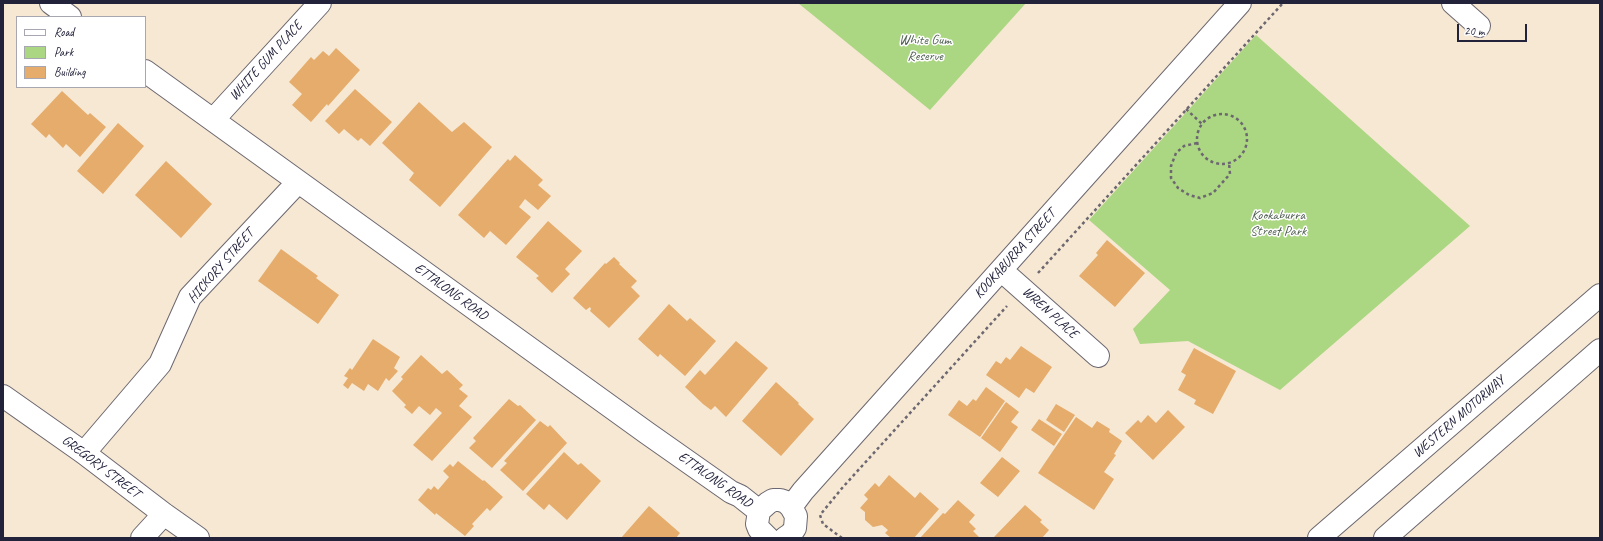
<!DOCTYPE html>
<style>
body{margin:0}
#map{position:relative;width:1603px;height:541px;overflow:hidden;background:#f6e8d2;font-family:Caveat,sans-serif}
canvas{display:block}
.frame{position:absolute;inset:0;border:4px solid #22223b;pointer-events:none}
.legend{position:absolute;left:16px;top:16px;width:130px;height:72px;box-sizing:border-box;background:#fff;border:1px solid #a7a7b1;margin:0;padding:5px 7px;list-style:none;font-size:12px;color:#22223b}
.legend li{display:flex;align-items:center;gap:8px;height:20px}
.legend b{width:20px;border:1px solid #a7a7b1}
.scale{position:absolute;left:1457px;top:24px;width:70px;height:18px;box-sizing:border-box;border:2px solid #22223b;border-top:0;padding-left:5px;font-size:12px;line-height:14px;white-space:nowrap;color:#22223b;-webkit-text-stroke:3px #fff;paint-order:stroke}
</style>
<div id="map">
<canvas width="1603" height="541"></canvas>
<div class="frame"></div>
<ul class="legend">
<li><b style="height:5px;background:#fff"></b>Road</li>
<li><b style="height:11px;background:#abd682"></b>Park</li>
<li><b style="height:11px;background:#e5ac6c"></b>Building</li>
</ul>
<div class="scale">20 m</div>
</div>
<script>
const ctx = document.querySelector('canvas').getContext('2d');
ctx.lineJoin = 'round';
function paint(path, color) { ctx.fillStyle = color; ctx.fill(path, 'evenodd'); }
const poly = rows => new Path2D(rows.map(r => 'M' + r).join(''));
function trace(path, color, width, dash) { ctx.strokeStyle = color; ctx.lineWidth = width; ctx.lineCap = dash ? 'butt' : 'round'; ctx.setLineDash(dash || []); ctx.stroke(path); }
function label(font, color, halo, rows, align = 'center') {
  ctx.font = font + ' Caveat,sans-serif'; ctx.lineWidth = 3; ctx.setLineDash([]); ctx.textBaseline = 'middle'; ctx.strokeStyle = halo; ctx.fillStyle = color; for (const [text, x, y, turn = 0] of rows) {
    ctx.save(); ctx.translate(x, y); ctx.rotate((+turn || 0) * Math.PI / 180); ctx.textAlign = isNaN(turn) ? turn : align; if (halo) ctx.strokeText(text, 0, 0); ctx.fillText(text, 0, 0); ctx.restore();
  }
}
paint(poly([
 [798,3,1026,3,930,110],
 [1256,35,1470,226,1280,390,1188,341,1140,344,1133,329,1170,290,1089,220]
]), '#abd682');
paint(poly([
 [336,48,360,70,328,106,327,104,311,122,292,105,302,94,289,82,311,57,314,60,323,51,329,56],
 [355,89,392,122,370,146,361,138,358,141,344,129,339,134,325,121],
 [62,91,88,115,90,113,106,127,80,157,66,144,63,148,49,134,46,138,31,124],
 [419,102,452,132,464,122,492,147,440,207,409,180,414,173,382,143],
 [118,123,144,146,103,194,77,171],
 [515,155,543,180,538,185,551,196,538,210,525,199,519,207,531,217,506,245,490,231,484,238,458,215,508,159,510,161],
 [166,161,212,204,181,238,135,195],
 [548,221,582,251,565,269,570,274,552,293,536,278,539,276,516,257],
 [1107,240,1145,273,1115,307,1079,276,1098,255,1096,253],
 [281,249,318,276,316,278,339,295,318,324,258,281],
 [614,257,620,263,619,264,637,281,631,287,640,296,609,328,590,311,591,309,590,307,586,310,573,298,605,263,606,264],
 [669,304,687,321,690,318,716,341,685,376,660,354,658,357,638,339],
 [373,339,400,357,394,368,398,371,389,381,386,378,378,391,368,384,364,391,352,383,348,389,343,385,348,378,344,376,350,368,352,370],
 [736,341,768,368,726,417,715,406,711,410,703,404,685,387,700,370,705,375],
 [1021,346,1052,367,1034,393,1026,388,1019,398,986,375,996,361,1001,364,1006,357,1010,360],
 [1194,348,1236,371,1213,414,1194,404,1196,400,1178,390,1186,375,1181,372],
 [421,355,442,374,447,370,463,385,459,389,468,396,459,406,472,417,432,461,413,445,442,413,436,408,430,415,419,406,412,414,404,407,406,405,392,391,403,379,401,377],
 [776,382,799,403,798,404,814,419,781,456,742,421],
 [986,387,1005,401,980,437,948,415,959,400,967,406,973,399,976,401],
 [509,399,518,406,520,405,536,420,492,468,469,448,476,441,473,438],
 [1006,402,1019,412,1011,422,1018,427,1000,452,981,438],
 [1056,404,1075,415,1064,432,1046,420],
 [1168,410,1185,427,1153,460,1125,433,1138,420,1141,423,1148,415,1156,423],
 [1076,417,1092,428,1097,421,1110,429,1109,432,1122,441,1114,454,1116,455,1104,472,1114,479,1094,510,1038,473],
 [1039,419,1062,434,1054,446,1031,430],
 [540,421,548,427,550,425,567,443,523,491,500,470,507,463,504,461],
 [564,452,578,465,581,463,601,481,567,520,549,504,544,510,526,494],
 [1002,457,1020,471,998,497,980,483],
 [458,461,483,481,484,480,503,497,490,511,487,508,472,524,474,526,465,536,436,513,435,515,418,500,428,488,431,490,434,486,438,490,449,477,443,471,450,464,453,467],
 [889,475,915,498,920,492,939,509,914,538,891,538,885,533,888,530,882,525,873,527,865,520,865,512,860,508,868,499,864,495,875,483,879,487],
 [958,500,975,515,969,522,976,529,973,531,980,538,920,538,943,513,945,514],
 [1025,505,1042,520,1040,522,1049,530,1042,538,993,538],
 [649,506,680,533,676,538,621,538]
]), '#e5ac6c');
const minor = poly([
 [51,3,70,17],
 [1453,3,1479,26],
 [145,71,647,433,731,492,740,496,759,511],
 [213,120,320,3],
 [1001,270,1098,356],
 [3,396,84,453,164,514,198,538],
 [84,453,160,364,190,297,298,182],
 [791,507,803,491,1240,3],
 [142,538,164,514],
 [768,538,759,529,757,524,759,511,768,503,773,500,780,500,786,502,791,507,796,516,795,528,791,534,785,538]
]);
const highway = poly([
 [1319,538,1600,295],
 [1385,538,1600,350]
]);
trace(minor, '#6c6770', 24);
trace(highway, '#6c6770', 24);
trace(poly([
 [1186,109,1202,124],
 '1197 139a25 25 0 1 1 50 0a25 25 0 1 1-50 0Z',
 [1197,143,1184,146,1176,153,1171,166,1171,178,1178,188,1189,195,1200,198,1213,193,1230,174,1229,163],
 [1038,273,1283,3],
 [842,538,823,524,820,515,843,487,1007,306]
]), '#6c6770', 2.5, [3, 3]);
trace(minor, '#fff', 22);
trace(highway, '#fff', 22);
label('14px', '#526154', '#fff', [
 ["White Gum",925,40],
 ["Reserve",925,56],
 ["Kookaburra",1278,215],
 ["Street Park",1278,231]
]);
label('14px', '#22223b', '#fff', [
 ["WHITE GUM PLACE",266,61,-48],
 ["KOOKABURRA STREET",1015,254,-48],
 ["HICKORY STREET",221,266,-49],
 ["ETTALONG ROAD",451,292,36],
 ["WREN PLACE",1050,313,42],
 ["WESTERN MOTORWAY",1459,417,-41],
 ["GREGORY STREET",101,467,37],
 ["ETTALONG ROAD",715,480,35]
]);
</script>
